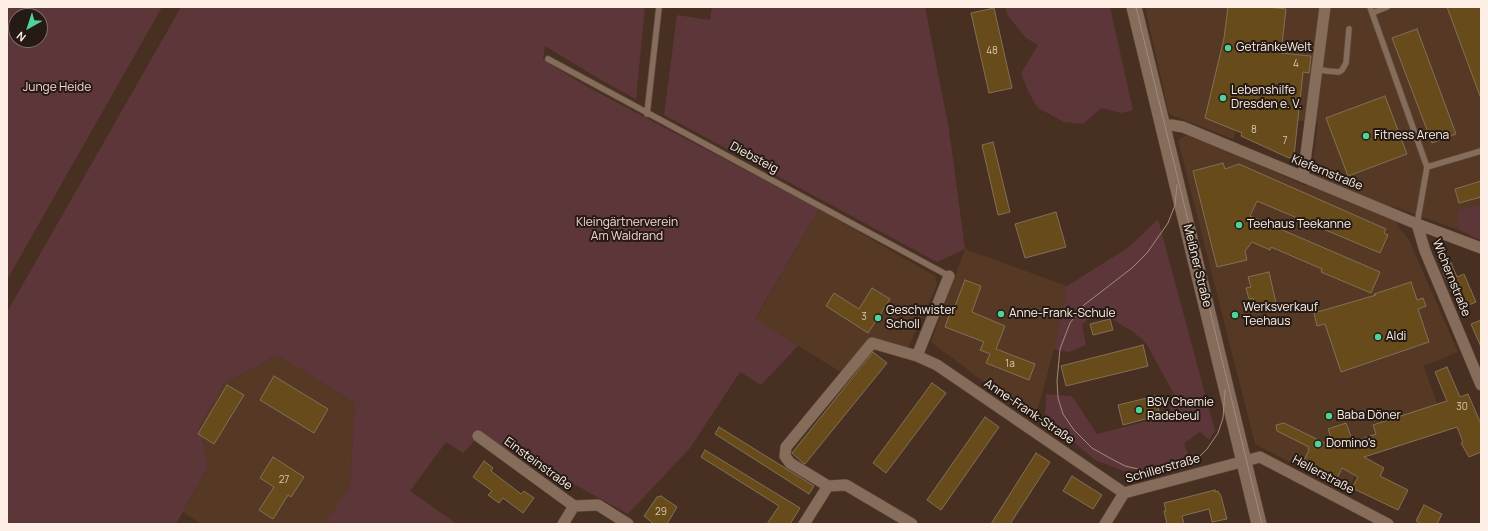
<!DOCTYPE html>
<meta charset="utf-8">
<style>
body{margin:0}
#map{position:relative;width:1488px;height:531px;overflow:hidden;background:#473021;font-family:Manrope,sans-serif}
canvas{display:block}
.frame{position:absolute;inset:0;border:8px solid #feefe6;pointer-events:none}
.north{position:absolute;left:8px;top:8px;width:40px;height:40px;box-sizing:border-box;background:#251b14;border:1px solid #7c7068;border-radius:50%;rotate:219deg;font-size:11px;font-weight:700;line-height:16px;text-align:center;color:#feefe6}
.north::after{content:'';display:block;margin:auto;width:14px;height:18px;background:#50d398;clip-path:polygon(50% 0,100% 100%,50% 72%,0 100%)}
</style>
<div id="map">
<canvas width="1488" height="531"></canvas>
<div class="frame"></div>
<div class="north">N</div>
</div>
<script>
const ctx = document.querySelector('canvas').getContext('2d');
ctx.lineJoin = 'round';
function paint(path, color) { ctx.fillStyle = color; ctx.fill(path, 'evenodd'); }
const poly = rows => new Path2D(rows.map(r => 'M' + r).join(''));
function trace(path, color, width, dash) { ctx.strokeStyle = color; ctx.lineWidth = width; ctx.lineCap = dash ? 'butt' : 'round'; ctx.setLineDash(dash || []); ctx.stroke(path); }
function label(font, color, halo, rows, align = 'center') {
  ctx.font = font + ' Manrope,sans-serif'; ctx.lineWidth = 4; ctx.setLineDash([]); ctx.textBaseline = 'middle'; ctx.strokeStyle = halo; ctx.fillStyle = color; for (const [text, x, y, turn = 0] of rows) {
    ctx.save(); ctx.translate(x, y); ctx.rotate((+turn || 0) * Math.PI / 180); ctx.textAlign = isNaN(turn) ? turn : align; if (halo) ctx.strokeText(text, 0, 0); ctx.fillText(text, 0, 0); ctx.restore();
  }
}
paint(poly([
 [1145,7,1481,7,1481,240,1459,230,1392,206,1398,226,1409,240,1458,352,1424,366,1446,431,1363,458,1347,492,1255,444,1178,140,1189,134,1306,186,1312,171,1318,122,1278,119,1243,107,1233,139,1169,114],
 [819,209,935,276,937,285,908,348,872,338,841,372,755,320],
 [965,249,1067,286,1054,349,1035,420,931,342],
 [277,355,355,403,350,486,324,524,201,524,183,512,208,467,199,427,224,384]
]), '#553925');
paint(poly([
 [7,7,162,7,7,280],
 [16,16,40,16,40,40,16,40],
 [181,7,645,7,636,99,601,80,545,46,543,60,593,90,819,209,755,319,798,346,761,385,740,372,690,448,628,514,574,484,479,436,463,453,446,442,410,491,457,524,324,524,350,486,355,403,277,355,224,384,199,427,208,467,176,524,7,524,7,312],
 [712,7,925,7,949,129,965,249,937,262,664,115,677,15,710,20],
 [1005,7,1110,7,1133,110,1122,113,1101,108,1083,124,1064,122,1038,108,1029,93,1021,73,1038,45,1026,38,1008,16],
 [1481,205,1481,240,1459,230,1458,210],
 [1158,219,1215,431,1209,440,1200,432,1184,443,1189,457,1151,467,1123,471,1095,460,1045,418,1046,394,1072,396,1097,434,1167,416,1175,396,1146,343,1132,331,1099,312,1082,324,1086,345,1069,352,1054,349,1067,286,1129,247]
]), '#5c3639');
const building = poly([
 [1228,7,1267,7,1286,9,1281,53,1311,56,1309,73,1303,72,1294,156,1289,158,1241,136,1242,133,1205,118,1224,38,1228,7],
 [1447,7,1481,7,1481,95,1480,96,1447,7],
 [994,8,1012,88,989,93,971,13,994,8],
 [1417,29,1456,134,1432,143,1392,38,1417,29],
 [1385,96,1407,154,1348,176,1326,118,1385,96],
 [993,142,1010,212,998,215,982,145,993,142],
 [1223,163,1225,169,1239,164,1386,229,1384,233,1388,235,1380,253,1257,201,1250,216,1380,272,1371,293,1321,272,1322,269,1271,247,1270,250,1252,242,1245,251,1247,260,1217,267,1193,171,1223,163],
 [1481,181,1481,197,1459,203,1455,189,1481,181],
 [1056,212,1066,247,1025,258,1015,224,1056,212],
 [1451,263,1457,277,1464,274,1476,302,1459,309,1441,267,1451,263],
 [1269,272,1276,303,1256,308,1253,298,1249,299,1246,288,1251,287,1248,277,1269,272],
 [965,280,981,286,972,312,1005,326,996,349,1035,364,1029,380,986,363,990,354,980,350,984,342,945,327,951,310,953,311,965,280],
 [1411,282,1417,300,1423,298,1426,306,1418,309,1429,342,1341,372,1325,324,1317,326,1314,313,1376,295,1374,294,1411,282],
 [872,288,890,299,868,333,826,306,834,293,859,309,872,288],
 [1110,319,1113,330,1093,335,1090,324,1110,319],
 [1481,320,1481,347,1471,324,1481,320],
 [1143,345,1148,366,1066,386,1061,366,1143,345],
 [873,352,887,363,805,464,803,463,792,453,873,352],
 [1447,367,1460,397,1468,394,1481,424,1481,452,1469,457,1461,443,1463,442,1457,427,1364,457,1384,468,1380,476,1408,490,1398,510,1352,488,1358,477,1342,468,1336,480,1302,464,1309,450,1308,449,1309,447,1277,431,1276,425,1284,423,1335,448,1328,429,1346,423,1353,442,1376,434,1373,425,1447,401,1435,372,1447,367],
 [274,376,328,409,314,433,260,400,274,376],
 [932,383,946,393,886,473,873,463,932,383],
 [227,385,244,395,214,444,198,434,227,385],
 [1155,396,1160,415,1123,425,1118,405,1155,396],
 [985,417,999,427,941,510,927,500,985,417],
 [719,427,814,486,809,494,715,434,719,427],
 [705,450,800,508,790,524,767,524,779,506,701,457,705,450],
 [1036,453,1050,462,1010,524,991,524,1036,453],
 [273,457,304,477,291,497,288,495,273,519,259,510,274,487,260,478,273,457],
 [484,461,493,468,491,471,521,494,524,491,534,498,523,513,503,498,499,503,488,495,492,491,473,477,484,461],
 [1072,476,1102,495,1093,509,1063,491,1072,476],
 [1215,490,1215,492,1218,491,1221,496,1227,519,1212,522,1209,509,1182,516,1184,524,1167,524,1164,511,1166,511,1164,503,1215,490],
 [661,496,677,507,667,524,654,524,644,516,657,497,661,496],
 [1424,505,1442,514,1437,524,1422,524,1416,521,1424,505]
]);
paint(building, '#684b1a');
trace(building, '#817057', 1);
const lane = poly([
 [1370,7,1427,167,1417,224],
 [1372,13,1387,7],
 [548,59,949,276],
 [1317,69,1327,71,1339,72,1342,70,1346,63,1349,29],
 [647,114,659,7],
 [1427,167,1481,151]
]);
const street = poly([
 [1163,127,1171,125,1183,127,1417,224,1481,248],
 [1303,177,1325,7],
 [1417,224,1425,251,1481,385],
 [917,356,949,276],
 [478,436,574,506,598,505,628,524],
 [563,524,574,506],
 [804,524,828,486],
 [912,524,846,485,828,486,790,463,785,456,786,447,872,343,917,356,937,365,1124,493],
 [1105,524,1124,493,1260,457,1388,524]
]);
const secondary = poly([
 [1134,7,1259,524]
]);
trace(lane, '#5e4c3e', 7);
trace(street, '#5e4c3e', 12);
trace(secondary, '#5e4c3e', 16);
trace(lane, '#866c5b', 5.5);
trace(street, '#866c5b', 11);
trace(secondary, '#866c5b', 15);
trace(poly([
 [1136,7,1262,524],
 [1177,185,1175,205,1168,223,1147,253,1132,268,1084,305,1070,323,1060,349,1057,381,1058,398,1063,414,1074,430,1092,448,1108,457,1125,466,1147,471,1178,468,1189,464,1200,456,1207,449,1218,433,1223,418,1225,390]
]), '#9f8c7f', 1);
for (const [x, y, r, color] of [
 [1228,48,4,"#50d398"],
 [1223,98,4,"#50d398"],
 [1366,136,4,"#50d398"],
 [1239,225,4,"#50d398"],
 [1001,314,4,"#50d398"],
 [1235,315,4,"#50d398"],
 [878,318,4,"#50d398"],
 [1378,337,4,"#50d398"],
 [1139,410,4,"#50d398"],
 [1329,416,4,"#50d398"],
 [1318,444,4,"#50d398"]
]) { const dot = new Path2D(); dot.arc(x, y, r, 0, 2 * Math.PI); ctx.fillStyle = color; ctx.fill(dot); trace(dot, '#251b14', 1.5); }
label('10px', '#d8c6b3', null, [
 ["48",992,51],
 ["4",1296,64],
 ["8",1254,130],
 ["7",1285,141],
 ["3",864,317],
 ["1a",1010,364],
 ["30",1462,407],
 ["27",284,480],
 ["29",661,512]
]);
label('12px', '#feefe6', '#251b14', [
 ["GetränkeWelt",1236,48],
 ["Lebenshilfe",1231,91],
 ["Dresden e. V.",1231,105],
 ["Fitness Arena",1374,136],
 ["Teehaus Teekanne",1247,225],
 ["Werksverkauf",1243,308],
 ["Teehaus",1243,322],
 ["Geschwister",886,311],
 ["Scholl",886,325],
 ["Anne-Frank-Schule",1009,314],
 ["Aldi",1386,337],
 ["BSV Chemie",1147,403],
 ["Radebeul",1147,417],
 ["Baba Döner",1337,416],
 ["Domino's",1326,444]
], 'left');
label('12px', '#f9d3d6', '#251b14', [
 ["Junge Heide",57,88],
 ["Kleingärtnerverein",627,223],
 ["Am Waldrand",627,237]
]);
label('12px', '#feefe6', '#251b14', [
 ["Diebsteig",754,158,28],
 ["Kiefernstraße",1327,173,22],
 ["Meißner Straße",1197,266,76],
 ["Wichernstraße",1451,278,68],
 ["Anne-Frank-Straße",1029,412,34],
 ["Einsteinstraße",538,464,36],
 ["Schillerstraße",1163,469,-16],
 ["Hellerstraße",1323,475,28]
]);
</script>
